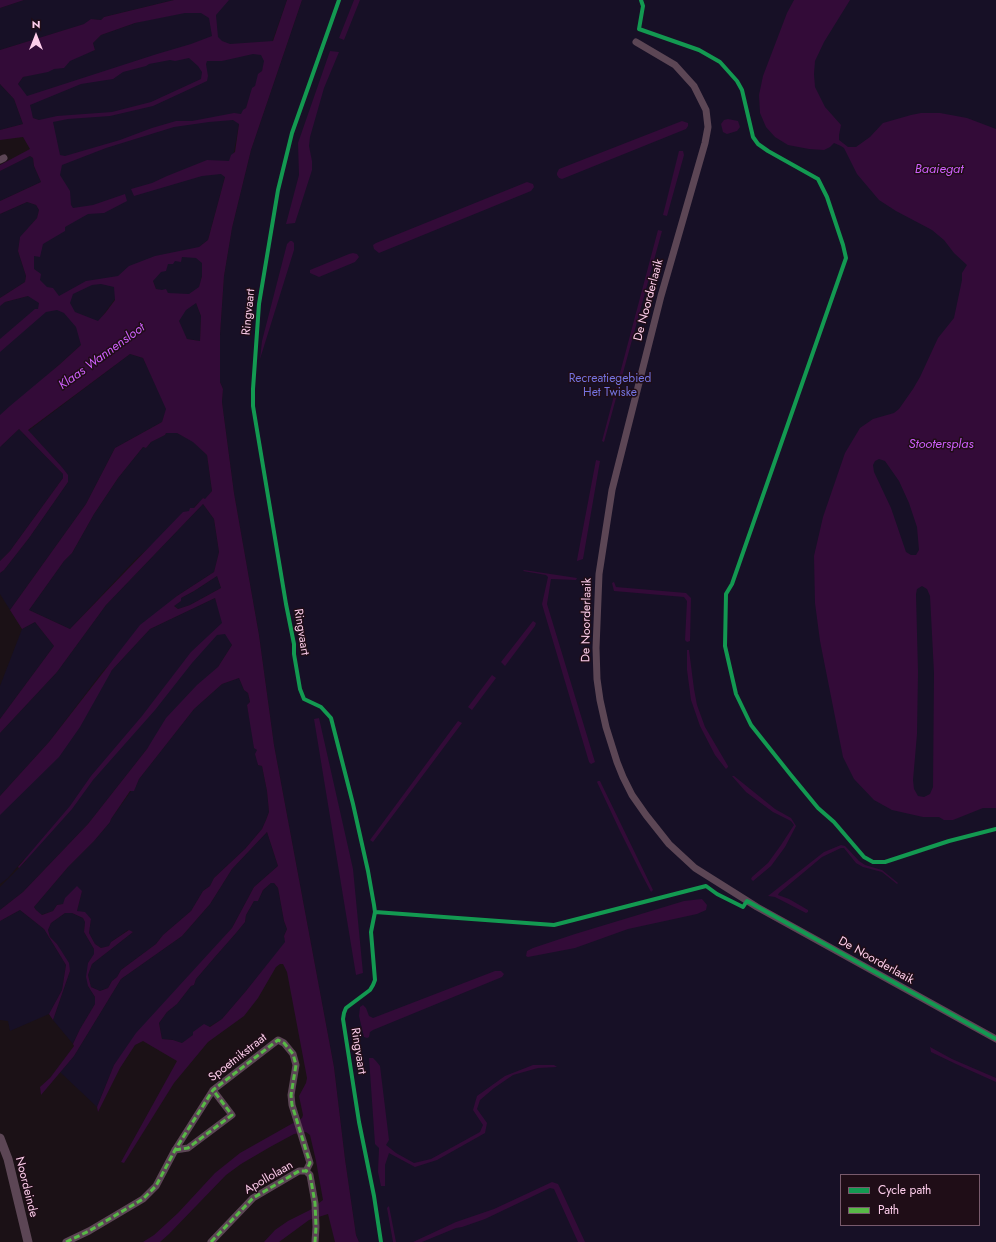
<!DOCTYPE html>
<style>
body{margin:0}
#map{position:relative;width:996px;height:1242px;overflow:hidden;background:#1b1116;font-family:Jost,sans-serif}
canvas{display:block}
.legend{position:absolute;left:840px;top:1174px;width:140px;height:52px;box-sizing:border-box;background:#1f0d17;border:1px solid #785a6c;margin:0;padding:5px 7px;list-style:none;font-size:12px;color:#fdcdeb}
.legend li{display:flex;align-items:center;gap:8px;height:20px}
.legend b{width:20px;border:1px solid #785a6c}
.north{position:absolute;left:16px;top:16px;width:40px;height:40px;-webkit-text-stroke:3px #1f0d17;paint-order:stroke;rotate:0deg;font-size:11px;font-weight:700;line-height:16px;text-align:center;color:#fdcdeb}
.north::after{content:'';display:block;margin:auto;width:14px;height:18px;background:#fdcdeb;clip-path:polygon(50% 0,100% 100%,50% 72%,0 100%)}
</style>
<div id="map">
<canvas width="996" height="1242"></canvas>
<ul class="legend">
<li><b style="height:5px;background:#139951"></b>Cycle path</li>
<li><b style="height:5px;background:#58b947"></b>Path</li>
</ul>
<div class="north">N</div>
</div>
<script>
const ctx = document.querySelector('canvas').getContext('2d');
ctx.lineJoin = 'round';
function paint(path, color) { ctx.fillStyle = color; ctx.fill(path, 'evenodd'); }
const poly = rows => new Path2D(rows.map(r => 'M' + r).join(''));
function trace(path, color, width, dash) { ctx.strokeStyle = color; ctx.lineWidth = width; ctx.lineCap = dash ? 'butt' : 'round'; ctx.setLineDash(dash || []); ctx.stroke(path); }
function label(font, color, halo, rows, align = 'center') {
  ctx.font = font + ' Jost,sans-serif'; ctx.lineWidth = 3; ctx.setLineDash([]); ctx.textBaseline = 'middle'; ctx.strokeStyle = halo; ctx.fillStyle = color; for (const [text, x, y, turn = 0] of rows) {
    ctx.save(); ctx.translate(x, y); ctx.rotate((+turn || 0) * Math.PI / 180); ctx.textAlign = isNaN(turn) ? turn : align; if (halo) ctx.strokeText(text, 0, 0); ctx.fillText(text, 0, 0); ctx.restore();
  }
}
paint(poly([
 [24,0,174,0,104,17,101,20,91,19,85,24,0,50,0,8],
 [221,0,287,0,262,71,239,124,234,152,225,177,208,240,199,247,202,263,202,276,196,303,201,316,200,341,187,339,181,328,168,293,156,289,153,281,115,299,81,345,0,418,0,305,5,302,28,296,34,269,34,255,71,205,39,120,33,118,18,84,23,77,95,50,93,43,101,35,135,23],
 [302,0,996,0,996,1242,359,1242,356,1235,345,1159,334,1067,274,745,259,635,234,493,222,402,223,389,220,382,220,335,224,276,232,228,251,150],
 [841,1175,979,1175,979,1225,841,1225],
 [0,84,14,99,23,124,0,130],
 [30,156,33,158,34,166,41,182,0,201,0,171],
 [27,202,36,205,39,210,37,218,20,238,18,251,26,276,25,282,0,298,0,214],
 [130,354,143,358,167,409,162,422,115,448,86,504,10,610,0,594,0,573,4,570,29,538,68,482,61,466,28,431],
 [19,429,63,474,63,478,10,551,0,561,0,447],
 [166,433,177,433,193,441,207,455,212,491,205,500,203,498,200,502,197,504,194,508,135,560,70,629,29,610,64,561,72,553,94,514,118,478,143,447,146,448,151,442,165,435],
 [203,504,214,519,219,552,214,572,177,596,103,671,49,742,0,796,0,733,57,672,106,605],
 [217,576,221,588,190,605,178,609,174,605,181,601,181,598,194,591],
 [215,598,232,645,218,667,147,749,88,824,23,892,0,910,0,887,26,861,24,859,8,878,0,884,0,814,112,670,150,629],
 [35,622,54,646,0,719,0,686,22,629],
 [239,678,244,690,248,693,250,703,247,705,257,750,258,765,262,766,267,791,269,812,266,820,262,829,245,849,214,878,210,886,203,891,191,911,163,935,156,944,121,970,117,977,112,981,108,988,100,991,91,987,88,975,92,964,133,932,128,930,111,942,109,946,101,948,95,944,89,933,91,919,77,911,82,891,63,904,57,905,53,911,41,915,36,910,34,907,68,867,94,841,110,822,111,819,131,791,134,790,139,779,194,709,222,684],
 [267,832,278,866,254,887,232,928,114,1065,97,1107,60,1072,74,1056,121,979,182,936,210,904,232,869],
 [271,883,274,883,278,888,284,921,287,929,284,936,286,942,246,991,222,1019,182,1043,173,1040,162,1039,159,1023,167,1012,177,1004,191,986,194,985,196,979,214,958,236,933,245,922,246,915,254,901,258,901,263,890],
 [20,910,44,929,66,965,62,990,49,1014,10,1031,8,1021,0,1020,0,921],
 [65,913,72,913,83,918,85,922,84,932,94,949,95,954,88,963,88,986,95,997,95,1004,80,1029,73,1044,53,1020,70,971,57,944,50,937,48,930,51,923]
]), '#171026');
paint(poly([
 [0,0,24,0,0,8],
 [174,0,229,0,216,15,218,37,222,41,230,44,273,41,287,0,302,0,251,150,232,228,224,276,220,335,220,382,223,389,222,402,234,493,259,635,274,745,334,1067,345,1159,356,1235,359,1242,335,1242,328,1214,309,1220,279,1242,264,1242,275,1230,288,1221,310,1210,323,1200,316,1161,310,1135,306,1132,294,1134,270,1147,241,1164,226,1175,169,1234,160,1242,143,1242,154,1235,178,1213,215,1173,240,1153,302,1118,303,1115,299,1096,306,1083,307,1078,287,972,283,964,280,964,276,967,258,998,244,1016,208,1042,174,1083,124,1163,121,1162,177,1061,143,1041,135,1045,120,1068,98,1112,97,1107,114,1065,136,1033,232,928,254,887,278,866,267,832,232,869,210,904,182,936,121,979,74,1056,41,1095,40,1087,50,1078,74,1046,73,1044,80,1029,95,1004,95,997,88,986,86,977,88,963,94,954,94,949,84,932,85,922,83,918,72,913,65,913,51,923,48,930,50,937,57,944,69,963,70,971,53,1020,49,1014,62,990,66,965,44,929,20,910,0,921,0,910,23,892,88,824,147,749,166,718,197,685,218,667,232,645,225,634,217,635,192,663,155,710,93,780,72,809,19,868,18,867,70,806,91,776,142,716,191,652,222,623,215,598,150,629,112,670,80,727,59,757,0,815,0,796,49,742,140,625,177,596,214,572,219,552,214,519,203,504,106,605,57,672,0,733,0,719,54,646,35,622,22,629,10,610,86,504,115,448,162,422,166,409,143,358,130,354,28,430,61,466,68,475,68,482,29,538,4,570,0,573,0,561,10,551,63,478,63,474,19,429,0,447,0,415,10,406,59,365,81,345,76,327,64,313,57,310,46,312,0,352,0,339,35,309,38,309,39,303,28,296,5,302,0,306,0,298,25,282,26,276,18,251,20,237,37,218,39,210,36,205,27,202,0,214,0,201,41,182,34,166,33,158,30,156,0,171,0,165,30,149,23,137,0,140,0,130,23,124,14,99,0,84,0,50,84,24,91,19,101,20,104,17],
 [185,13,201,13,209,18,212,36,191,44,157,54,27,96,18,84,23,77,48,72,54,69,64,68,70,61,95,50,93,43,101,35,135,23],
 [253,54,261,55,264,61,262,71,258,74,255,86,252,88,246,108,243,110,241,114,234,113,192,121,176,121,152,128,120,140,65,156,60,155,53,122,68,119,110,116,153,106,207,81,208,76,206,64,207,61,222,61],
 [189,58,198,66,202,72,201,79,151,102,112,112,57,116,39,120,33,118,30,105,81,84,113,79,123,72,146,66,149,64,170,60,175,61],
 [233,120,239,124,235,152,231,155,229,161,207,160,167,176,152,183,131,189,134,196,202,176,221,174,225,177,208,240,199,247,155,256,129,266,118,276,86,281,59,296,53,288,47,287,40,280,41,274,34,269,34,256,40,257,43,244,65,231,65,227,88,214,104,213,127,201,125,194,93,205,73,208,71,205,70,191,60,175,62,165,106,148,174,127,209,122],
 [182,257,196,258,202,263,202,276,199,287,189,294,168,293,166,289,162,290,156,289,153,281,161,272,166,271,168,264,173,264,175,261,181,262],
 [101,284,114,287,115,300,106,312,98,321,75,312,70,303,73,294,92,285],
 [196,303,201,316,200,341,187,339,179,321,186,310],
 [166,433,177,433,193,442,207,455,212,491,205,499,203,498,194,508,190,508,189,511,183,512,70,629,29,610,64,561,72,553,94,514,118,478,143,447,146,448,151,442,165,435],
 [217,576,221,588,190,605,178,609,174,606,181,601,181,598,194,591],
 [239,678,244,690,248,693,250,702,247,705,254,748,257,750,255,754,258,765,262,766,267,791,269,812,266,820,262,829,245,849,214,878,210,886,203,891,191,911,163,935,156,944,121,970,117,977,112,981,108,988,100,991,91,987,88,975,92,964,133,932,129,930,111,942,109,946,101,948,95,944,89,933,91,919,85,912,77,911,82,891,77,886,65,898,63,904,57,905,53,911,42,915,36,910,34,907,68,867,94,841,110,822,111,819,130,791,134,791,139,779,194,709,222,684],
 [271,883,274,883,278,888,284,921,287,929,284,936,285,942,246,991,222,1019,210,1027,204,1024,193,1032,193,1035,182,1043,173,1040,162,1039,159,1023,167,1012,177,1004,191,986,194,985,196,979,214,958,236,933,245,922,246,915,254,901,258,901,263,890],
 [354,0,360,0,344,40,339,38],
 [794,0,850,0,824,42,815,61,814,74,815,87,825,107,841,125,839,135,839,140,848,147,856,147,870,137,883,123,911,115,921,113,940,113,967,118,996,129,996,808,983,808,953,820,944,820,939,817,923,817,892,810,874,800,854,779,843,757,820,641,815,603,814,556,823,517,845,453,860,428,873,419,894,413,899,409,913,389,920,377,938,338,954,318,962,280,962,273,967,265,954,253,944,240,932,230,896,211,879,200,857,174,844,148,841,146,834,143,830,147,824,150,809,149,788,145,775,137,766,127,760,113,759,95,763,76,787,13],
 [879,459,885,461,899,481,909,503,917,527,919,550,916,555,911,555,906,552,891,508,874,472,873,465,875,461],
 [922,586,927,589,930,596,934,673,933,787,930,794,924,797,918,796,914,789,913,780,917,734,918,672,916,594,917,589],
 [330,51,339,52,324,88,310,137,309,146,312,161,312,170,295,223,286,224,299,175,298,143],
 [728,119,738,121,740,127,737,131,727,134,723,132,721,124,724,120],
 [682,121,688,123,688,126,686,129,562,179,559,178,557,175,557,173,559,169],
 [679,151,683,151,684,155,667,216,663,215],
 [527,182,533,184,534,187,531,191,379,253,374,249,373,245,376,243],
 [658,230,662,231,604,442,602,441],
 [290,241,292,241,294,243,294,250,260,359,262,341,287,244],
 [353,253,357,254,359,257,355,262,319,277,310,273,310,270,349,254],
 [596,460,600,461,583,559,577,561,577,560],
 [524,570,577,578,576,580,551,579,547,604,595,762,591,764,589,762,544,611,542,604,548,577,546,575,523,571],
 [614,582,616,587,686,593,691,598,690,641,687,642,685,640,687,601,684,597,614,591,612,583],
 [533,621,536,623,535,626,505,666,501,662],
 [687,650,689,650,694,689,697,705,705,727,728,766,728,767,726,769,715,755,700,726,691,700,687,670],
 [492,675,496,678,472,710,468,707],
 [319,718,353,869,363,973,356,975,314,719],
 [458,721,462,723,373,842,370,840],
 [732,776,734,776,775,809,791,818,796,826,785,847,771,866,753,881,751,879,752,877,768,863,781,845,794,825,791,821,773,812,746,792],
 [598,781,600,781,653,890,651,892,642,875,620,831,597,782],
 [841,845,845,846,859,861,865,865,882,870,898,883,897,884,882,872,863,867,856,863,844,848,841,848,822,857,779,893,778,895,789,899,808,910,808,912,806,913,775,897,768,896,824,852],
 [702,899,707,905,706,910,697,914,628,929,575,948,528,957,526,956,527,951,533,948,575,934,684,901],
 [495,971,501,971,504,974,502,977,373,1030,370,1032,369,1037,367,1038,364,1037,359,1016,360,1007,363,1005,366,1008,369,1016,373,1018],
 [930,1047,952,1059,996,1078,996,1082,956,1064,931,1052],
 [369,1058,373,1058,376,1061,380,1066,389,1140,386,1145,396,1153,414,1163,431,1159,480,1132,483,1125,473,1110,477,1096,505,1076,533,1065,554,1065,557,1067,538,1068,513,1075,494,1088,480,1100,477,1109,487,1123,485,1133,437,1160,415,1167,389,1153,385,1165,385,1186,381,1186,378,1172,379,1148,375,1144],
 [552,1182,558,1184,561,1190,585,1242,578,1242,554,1189,550,1188,485,1219,462,1227,456,1228,422,1242,413,1242,456,1222,494,1209],
 [389,1206,396,1242,393,1242,387,1208]
]), '#330b38');
trace(poly([
 [636,42,675,65,694,86,706,110,708,127,705,143,661,296,612,490,599,574,596,648,597,679,600,700,606,727,617,762,623,777,632,795,646,815,669,844,695,868,757,907,996,1039],
 [0,160,4,158],
 [175,1150,188,1148,232,1115,213,1090],
 [66,1242,89,1231,143,1199,156,1186,175,1150,213,1090,278,1040,284,1043,293,1054,296,1065,291,1095,292,1105,310,1163,306,1171],
 [211,1242,253,1198,299,1171,306,1171,310,1175,315,1203,316,1227,315,1242]
]), '#5c4655', 7);
trace(poly([
 [0,1138,8,1159,28,1242]
]), '#5c4655', 9);
trace(poly([
 [175,1150,188,1148,232,1115,213,1090],
 [66,1242,89,1231,143,1199,156,1186,175,1150,213,1090,278,1040,284,1043,293,1054,296,1065,291,1095,292,1105,310,1163,306,1171],
 [211,1242,253,1198,299,1171,306,1171,310,1175,315,1203,316,1227,315,1242]
]), '#58b947', 3, [6, 3]);
trace(poly([
 [339,0,292,133,278,190,259,304,253,389,253,406,286,604,294,644,294,654,300,689,304,699,321,707,331,718,353,804,368,871,374,905,375,912,371,932,375,980,373,985,370,990,346,1008,344,1013,343,1019,359,1122,374,1196,381,1242],
 [641,0,643,6,639,29,699,50,720,62,737,81,742,90,753,137,758,144,768,151,818,179,827,197,843,245,846,258,732,584,726,594,725,646,736,694,751,725,790,774,818,808,834,822,864,857,873,862,885,862,949,841,996,829],
 [375,912,554,925,706,886,717,894,743,907,747,901,996,1039]
]), '#139951', 4);
label('12px', '#fdcdeb', '#1f0d17', [
 ["De Noorderlaaik",649,300,-75],
 ["Ringvaart",249,312,-84],
 ["De Noorderlaaik",587,620,-89],
 ["Ringvaart",301,632,81],
 ["De Noorderlaaik",876,961,29],
 ["Ringvaart",358,1051,81],
 ["Spoetnikstraat",238,1058,-38],
 ["Apollolaan",269,1178,-30],
 ["Noordeinde",26,1187,76]
]);
label('12px', '#7474e0', '#1f0d17', [
 ["Recreatiegebied",610,379],
 ["Het Twiske",610,393]
]);
label('italic 13px', '#ce5efa', '#1f0d17', [
 ["Baaiegat",939,170],
 ["Klaas Wannensloot",102,357,-36],
 ["Stootersplas",941,445]
]);
</script>
